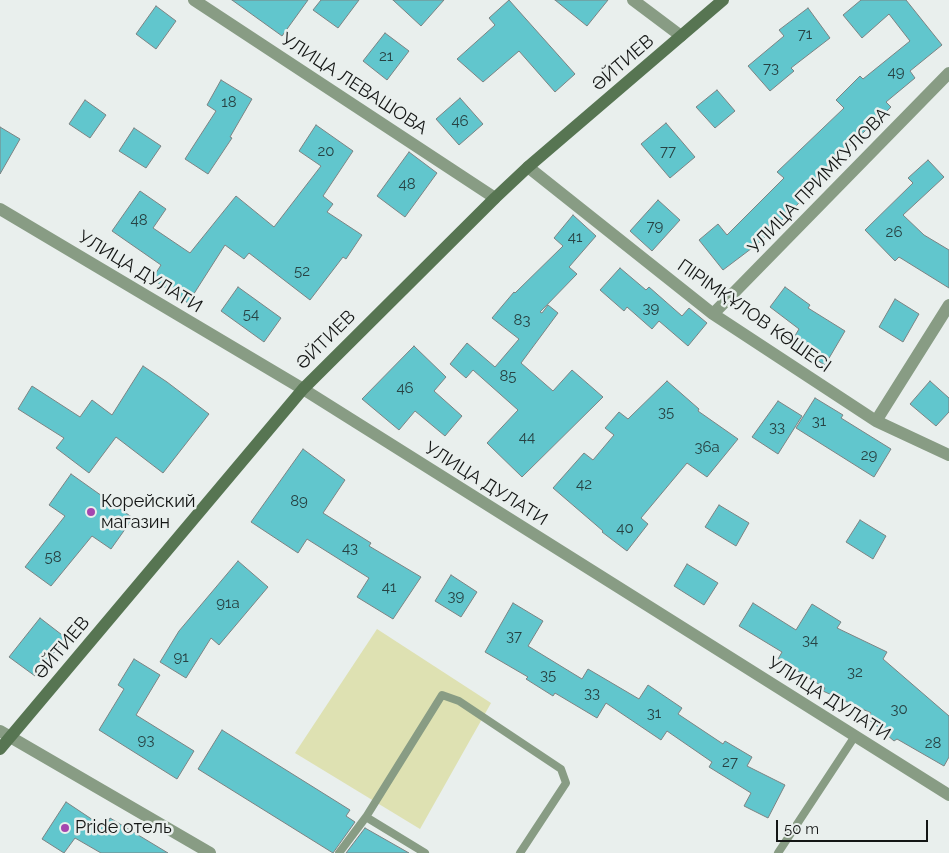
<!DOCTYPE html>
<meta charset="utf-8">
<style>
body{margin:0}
#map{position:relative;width:949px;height:853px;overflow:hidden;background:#e9efed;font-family:Raleway,sans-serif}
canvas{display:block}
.scale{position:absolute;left:776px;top:820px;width:152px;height:22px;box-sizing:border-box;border:2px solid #141615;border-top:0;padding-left:6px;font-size:15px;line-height:18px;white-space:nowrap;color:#141615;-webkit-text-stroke:4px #e9efed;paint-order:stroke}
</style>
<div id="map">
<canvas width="949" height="853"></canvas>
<div class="scale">50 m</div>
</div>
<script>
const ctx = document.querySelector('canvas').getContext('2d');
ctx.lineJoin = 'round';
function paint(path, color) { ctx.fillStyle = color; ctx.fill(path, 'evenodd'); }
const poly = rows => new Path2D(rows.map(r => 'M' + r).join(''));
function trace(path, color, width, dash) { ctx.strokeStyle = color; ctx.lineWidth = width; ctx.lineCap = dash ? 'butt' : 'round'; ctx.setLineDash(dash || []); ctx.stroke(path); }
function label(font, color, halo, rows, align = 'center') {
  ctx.font = font + ' Raleway,sans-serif'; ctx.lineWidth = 5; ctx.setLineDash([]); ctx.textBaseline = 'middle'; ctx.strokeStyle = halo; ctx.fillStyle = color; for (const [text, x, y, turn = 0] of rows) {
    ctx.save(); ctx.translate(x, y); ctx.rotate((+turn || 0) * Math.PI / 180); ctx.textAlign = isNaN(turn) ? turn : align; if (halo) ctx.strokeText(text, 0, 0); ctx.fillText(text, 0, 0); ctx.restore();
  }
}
paint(poly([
 [377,629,491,703,420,829,295,753]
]), '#dee1b2');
const building = poly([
 [232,0,308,0,282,36,232,0],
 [321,0,359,0,338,28,313,10,321,0],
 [393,0,444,0,421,26,393,0],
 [509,0,575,74,555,92,519,51,483,82,457,59,495,25,489,18,509,0],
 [555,0,608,0,587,26,555,0],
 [861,0,906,0,942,45,910,71,915,78,886,102,891,107,868,131,866,130,796,197,800,202,760,242,723,270,699,240,718,224,727,235,784,178,777,172,844,108,836,100,860,76,863,79,910,41,889,14,862,38,843,15,861,0],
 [156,6,176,21,156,49,136,34,156,6],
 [808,8,830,38,791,68,794,71,770,91,748,66,784,36,779,30,808,8],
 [385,33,409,51,387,80,363,61,385,33],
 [221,80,252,99,230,137,232,138,208,174,185,159,216,111,207,105,221,80],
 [717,90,735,111,715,128,696,107,717,90],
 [460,98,483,124,459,145,436,119,460,98],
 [85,100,106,115,90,138,69,124,85,100],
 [666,123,695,157,670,178,641,144,666,123],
 [316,125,353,151,323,196,333,204,327,212,362,235,346,259,343,257,310,300,249,253,244,259,225,245,188,303,152,279,161,265,112,231,140,191,166,209,153,228,190,253,236,196,274,227,321,166,299,151,316,125],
 [0,127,20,139,0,174,0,127],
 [134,128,161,146,146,168,119,151,134,128],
 [409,152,437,173,405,217,377,196,409,152],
 [928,160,944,177,903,215,924,235,949,250,949,288,899,257,895,261,865,230,913,183,908,178,928,160],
 [658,200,680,220,652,251,630,231,658,200],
 [573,215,596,236,569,267,577,274,540,312,542,313,548,305,558,313,521,363,553,391,572,370,603,397,522,477,487,443,518,410,473,370,466,378,450,364,467,343,495,367,519,339,492,318,514,292,515,293,563,246,554,238,573,215],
 [620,268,646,290,649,287,682,316,689,308,707,323,688,346,659,321,652,329,627,307,624,311,600,290,620,268],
 [238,287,281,318,264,342,221,311,238,287],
 [785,287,810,305,808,308,845,331,825,365,790,344,799,329,770,307,785,287],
 [895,299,919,314,903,342,879,327,895,299],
 [414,346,446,377,434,391,462,416,445,436,415,411,399,430,362,399,414,346],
 [143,366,167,382,209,414,163,473,116,437,89,473,56,448,64,438,18,409,32,386,80,417,92,400,112,415,143,366],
 [667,381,699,409,698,411,738,439,707,477,687,463,641,518,648,524,627,551,602,532,603,531,553,488,584,453,593,460,614,435,605,428,619,412,628,419,667,381],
 [930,381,949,398,949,412,936,426,910,404,930,381],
 [815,398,843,415,841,418,891,449,874,477,796,428,815,398],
 [778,401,802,416,778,454,752,437,778,401],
 [303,449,345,480,323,513,371,543,369,546,421,577,393,619,357,597,369,578,307,539,298,553,251,522,303,449],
 [71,474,133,518,111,549,92,536,51,586,25,567,65,516,49,505,71,474],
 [719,505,749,523,736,546,705,527,719,505],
 [860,520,886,536,873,559,846,542,860,520],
 [238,561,268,587,219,645,211,638,186,678,160,662,179,631,238,561],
 [687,564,718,583,704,605,674,586,687,564],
 [451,575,477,592,461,617,435,601,451,575],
 [513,603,543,621,528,646,582,679,588,669,639,699,648,685,682,708,678,714,723,744,725,741,752,757,747,766,785,785,768,818,744,806,751,793,709,767,712,762,667,731,661,740,606,703,597,718,555,693,553,696,526,679,528,677,485,652,513,603],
 [753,603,796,630,812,604,841,622,837,628,887,652,883,659,949,716,949,757,944,766,897,739,894,741,867,718,871,713,823,691,825,688,778,659,782,652,739,626,753,603],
 [40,618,66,638,35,676,9,657,40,618],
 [134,659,160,675,136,715,194,751,177,779,99,730,124,689,118,685,134,659],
 [222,730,350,810,346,816,355,822,333,853,198,769,222,730],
 [66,802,105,828,110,818,168,853,101,853,75,838,64,853,42,839,66,802],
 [365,828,409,853,346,853,365,828]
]);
paint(building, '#61c6cd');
trace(building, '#7c8383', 1);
trace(poly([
 [366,817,425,853],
 [339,853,366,817,442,695,459,701,561,769,566,783,520,853],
 [778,853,855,736]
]), '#889c84', 8);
trace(poly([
 [194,0,495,198],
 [633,0,681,36],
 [528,167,713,314,876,421,949,455],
 [0,209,303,389,949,795],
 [713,314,949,73],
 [876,421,949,305],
 [0,731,210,853]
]), '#889c84', 12);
trace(poly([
 [0,749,303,389,495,198,528,167,723,0]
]), '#577552', 12);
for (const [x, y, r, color] of [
 [91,512,5,"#a446af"],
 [65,828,5,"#a446af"]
]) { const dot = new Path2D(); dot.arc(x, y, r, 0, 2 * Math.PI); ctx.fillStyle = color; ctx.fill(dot); trace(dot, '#e9efed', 2); }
label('15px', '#274243', null, [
 ["71",805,34],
 ["21",386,56],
 ["73",771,68],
 ["49",896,72],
 ["18",229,102],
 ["46",460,121],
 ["20",326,151],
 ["77",668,151],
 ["48",407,184],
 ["48",139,220],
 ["79",655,226],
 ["26",894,232],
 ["41",575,237],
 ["52",302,271],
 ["39",651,308],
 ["54",251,314],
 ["83",522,320],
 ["85",508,376],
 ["46",405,388],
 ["35",666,412],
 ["31",819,421],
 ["33",777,427],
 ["44",527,437],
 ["36а",707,447],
 ["29",869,455],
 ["42",584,484],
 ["89",299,501],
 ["40",625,528],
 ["43",350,548],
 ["58",53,557],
 ["41",389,587],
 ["39",456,596],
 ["91а",228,603],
 ["37",514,636],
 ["34",810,640],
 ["91",181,657],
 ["32",855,672],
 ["35",548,675],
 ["33",592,693],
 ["30",899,709],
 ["31",654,713],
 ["93",146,740],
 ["28",933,743],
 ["27",730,762]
]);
label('18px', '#141615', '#e9efed', [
 ["ӘЙТИЕВ",623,63,-41],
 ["УЛИЦА ЛЕВАШОВА",354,84,33],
 ["УЛИЦА ПРИМКУЛОВА",819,181,-46],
 ["УЛИЦА ДУЛАТИ",140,272,31],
 ["ПІРІМҚҰЛОВ КӨШЕСІ",754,316,35],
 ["ӘЙТИЕВ",326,340,-45],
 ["УЛИЦА ДУЛАТИ",486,484,32],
 ["ӘЙТИЕВ",62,648,-50],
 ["УЛИЦА ДУЛАТИ",829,699,32]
]);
label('18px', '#141615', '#e9efed', [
 ["Корейский",101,502],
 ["магазин",101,523],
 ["Pride отель",75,828]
], 'left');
</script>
